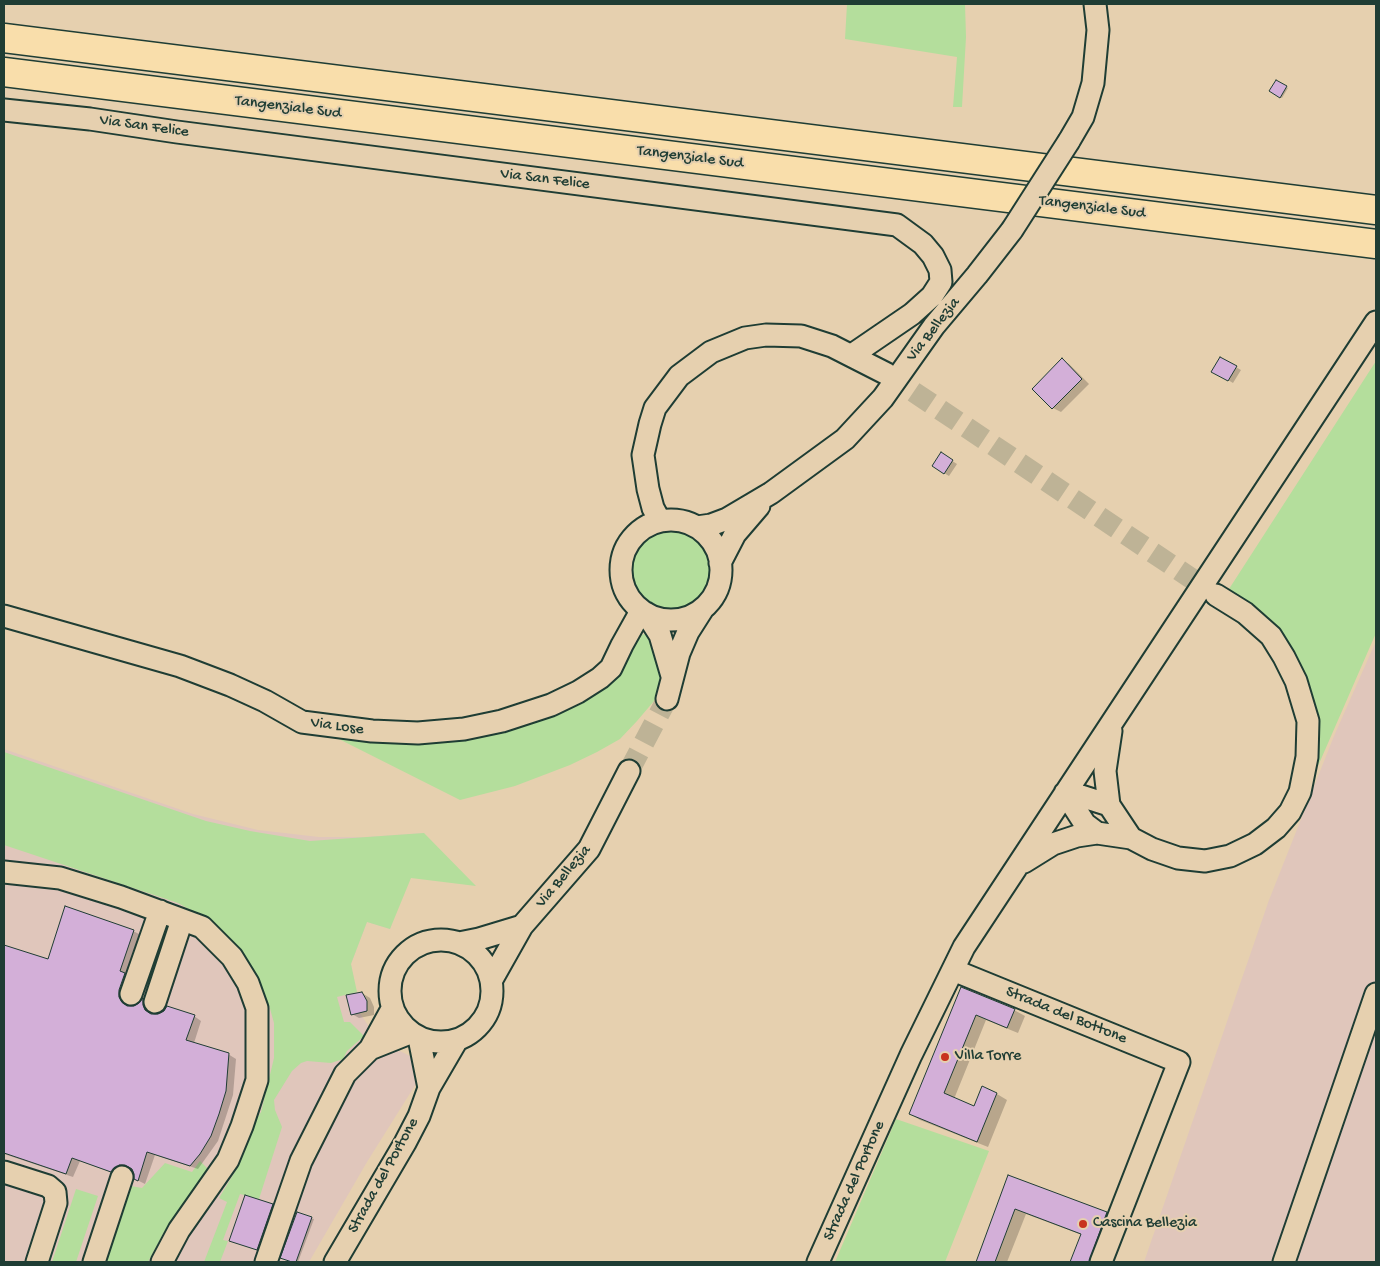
<!DOCTYPE html>
<style>
body{margin:0}
#map{position:relative;width:1380px;height:1266px;overflow:hidden;background:#e6d0af;font-family:"Gochi Hand",sans-serif}
canvas{display:block}
.frame{position:absolute;inset:0;border:5px solid #1f3d34;pointer-events:none}
</style>
<div id="map">
<canvas width="1380" height="1266"></canvas>
<div class="frame"></div>
</div>
<script>
const ctx = document.querySelector('canvas').getContext('2d');
ctx.lineJoin = 'round';
function paint(path, color) { ctx.fillStyle = color; ctx.fill(path, 'evenodd'); }
const poly = rows => new Path2D(rows.map(r => 'M' + r).join(''));
function trace(path, color, width, dash) { ctx.strokeStyle = color; ctx.lineWidth = width; ctx.lineCap = dash ? 'butt' : 'round'; ctx.setLineDash(dash || []); ctx.stroke(path); }
function label(font, color, halo, rows, align = 'center') {
  ctx.font = font + ' "Gochi Hand",sans-serif'; ctx.lineWidth = 4; ctx.setLineDash([]); ctx.textBaseline = 'middle'; ctx.strokeStyle = halo; ctx.fillStyle = color; for (const [text, x, y, turn = 0] of rows) {
    ctx.save(); ctx.translate(x, y); ctx.rotate((+turn || 0) * Math.PI / 180); ctx.textAlign = isNaN(turn) ? turn : align; if (halo) ctx.strokeText(text, 0, 0); ctx.fillText(text, 0, 0); ctx.restore();
  }
}
paint(poly([
 [1376,641,1376,1262,1144,1262,1269,900,1334,736],
 [4,749,193,814,258,830,319,837,366,837,424,833,390,929,367,922,351,964,360,1013,386,1053,400,1051,414,1058,419,1079,367,1162,309,1262,4,1262]
]), '#e0c6bb');
paint(poly([
 [847,4,965,4,966,37,962,107,953,107,957,57,845,39],
 [1376,361,1376,633,1318,766,1319,741,1315,714,1305,678,1298,660,1288,642,1272,625,1252,606,1229,589],
 '621 570a50 50 0 1 1 100 0a50 50 0 1 1-100 0Z',
 [644,634,651,638,667,663,660,694,637,721,620,739,597,752,570,765,515,786,460,800,323,731,372,737,553,710,634,638],
 [4,752,206,821,250,831,310,841,424,833,476,886,411,878,390,929,367,922,351,964,357,992,337,997,344,1022,350,1022,364,1036,347,1051,343,1059,331,1063,307,1061,301,1063,292,1071,274,1100,275,1110,282,1127,259,1199,240,1194,223,1240,228,1241,220,1262,204,1262,227,1202,219,1198,239,1165,254,1123,261,1112,274,1058,274,1023,269,1005,245,956,210,921,178,903,4,845],
 [896,1119,989,1151,945,1262,835,1262],
 [200,1161,209,1170,203,1180,186,1202,164,1232,148,1262,106,1262,131,1186,142,1188,165,1163,192,1172],
 [76,1189,98,1196,76,1262,52,1262]
]), '#b4de9c');
paint(poly([
 [1277,82,1288,88,1282,98,1271,91],
 [1220,358,1241,370,1233,383,1213,371],
 [1062,360,1069,364,1089,384,1061,412,1053,408],
 [941,454,957,464,949,476,944,473],
 [133,931,141,935,126,1001,129,1007,133,1008,140,1005,143,1000,150,1004,150,1010,153,1015,194,1016,201,1021,194,1043,228,1054,236,1059,233,1095,218,1141,198,1169,155,1155,145,1184,135,1179,133,1169,127,1168,119,1175,80,1161,73,1177,4,1154,4,947,49,961],
 [962,988,1014,1010,1025,1016,1018,1033,986,1020,954,1099,974,1107,997,1094,1007,1100,988,1147,920,1120,910,1114],
 [362,993,370,998,374,1007,374,1015,359,1018,352,1014],
 [1009,1176,1107,1213,1117,1219,1100,1262,1072,1262,1082,1235,1026,1214,1007,1262,977,1262],
 [272,1205,274,1206,259,1250,232,1241],
 [297,1214,314,1219,298,1262,294,1262,284,1259]
]), '#0003');
const building = poly([
 [1276,80,1287,86,1280,98,1269,91,1276,80],
 [1220,357,1237,366,1228,381,1211,372,1220,357],
 [1062,358,1082,379,1052,409,1032,389,1062,358],
 [941,452,953,460,944,474,932,466,941,452],
 [65,906,134,930,120,971,125,973,119,990,119,997,122,1002,127,1006,134,1006,139,1003,143,998,143,1005,145,1010,151,1014,158,1014,164,1011,167,1006,195,1015,186,1040,229,1053,226,1091,219,1114,211,1136,200,1154,190,1166,147,1152,138,1181,134,1179,134,1174,132,1169,125,1165,119,1165,111,1172,72,1158,66,1174,4,1153,4,945,48,959,65,906],
 [961,987,1015,1009,1007,1028,976,1015,944,1093,974,1106,982,1086,997,1093,977,1142,909,1114,961,987],
 [362,992,367,1001,367,1011,351,1015,346,995,362,992],
 [1008,1175,1107,1212,1089,1262,1070,1262,1081,1234,1015,1209,995,1262,976,1262,1008,1175],
 [245,1195,273,1204,257,1250,229,1241,245,1195],
 [297,1212,312,1217,296,1262,292,1262,280,1258,297,1212]
]);
paint(building, '#d3afd8');
trace(building, '#1f3d34', 1);
trace(poly([
 [887,374,1216,595],
 [629,771,667,699]
]), '#beb396', 21, [21, 11]);
const minor = poly([
 [4,110,90,119,177,132,897,225,923,244,933,256,940,270,941,282,932,296,912,314,852,355],
 [1069,141,1083,117,1093,83,1098,30,1095,4],
 '621 570a50 50 0 1 1 100 0a50 50 0 1 1-100 0Z',
 [660,521,653,508,648,489,643,455,650,424,655,408,679,376,711,352,745,338,766,335,801,336,832,346,887,374],
 [697,527,711,525,727,519,771,493,845,439,883,398,934,326,977,275,1012,230],
 [720,563,735,534,759,506],
 [646,613,660,635,672,676],
 [4,616,180,666,230,685,265,701,302,722,372,731,418,733,464,729,502,721,551,705,578,692,600,678,611,668,622,645,641,611],
 [667,699,679,653,688,632,702,610],
 [1111,731,1105,771,1109,805,1131,838],
 [1065,793,1085,824,1097,833],
 [1065,793,1081,796,1109,805],
 [1024,862,1053,844,1077,836,1097,833,1131,838,1152,849,1178,858,1205,861,1230,856,1255,844,1276,828,1290,812,1300,792,1307,757,1308,721,1296,681,1284,657,1271,636,1245,613,1216,595],
 [4,872,60,878,121,897,202,927,232,957,248,983,257,1008,257,1080,242,1126,228,1160,179,1230,162,1262],
 '390 991a51 51 0 1 1 102 0a51 51 0 1 1-102 0Z',
 [459,943,479,939,522,926],
 [953,970,1179,1062,1101,1262],
 [491,981,522,926,589,849,629,771],
 [131,994,160,911],
 [155,1002,182,920],
 [392,1009,370,1049,410,1033],
 [419,1038,429,1088],
 [4,1172,48,1186,55,1192,56,1203,37,1262],
 [94,1262,122,1177],
 [266,1262,301,1161,345,1074,370,1049],
 [335,1262,405,1143,419,1116,429,1088,457,1040],
 [818,1262,911,1055,964,947,1376,322],
 [1284,1262,1376,994]
]);
const highway = poly([
 [4,38,1376,210],
 [4,72,1376,244]
]);
trace(minor, '#1f3d34', 25);
trace(highway, '#1f3d34', 31);
trace(minor, '#e6d0af', 21);
trace(highway, '#f9deab', 28);
const minorBridge = poly([
 [1012,230,1069,141]
]);
trace(minorBridge, '#1f3d34', 25, []);
trace(minorBridge, '#e6d0af', 21);
for (const [x, y, r, color] of [
 [945,1057,5,"#c8321e"],
 [1083,1224,5,"#c8321e"]
]) { const dot = new Path2D(); dot.arc(x, y, r, 0, 2 * Math.PI); ctx.fillStyle = color; ctx.fill(dot); trace(dot, '#e6d0af', 2); }
label('16px', '#1f3d34', '#e6d0af', [
 ["Tangenziale Sud",288,108,7],
 ["Via San Felice",144,127,8],
 ["Tangenziale Sud",690,158,7],
 ["Via San Felice",545,180,7],
 ["Tangenziale Sud",1092,208,7],
 ["Via Bellezia",934,330,-52],
 ["Via Lose",337,727,8],
 ["Via Bellezia",564,877,-50],
 ["Strada del Bottone",1066,1016,22],
 ["Strada del Portone",384,1176,-61],
 ["Strada del Portone",855,1181,-66]
]);
label('16px', '#1f3d34', '#e6d0af', [
 ["Villa Torre",955,1057],
 ["Cascina Bellezia",1093,1224]
], 'left');
</script>
